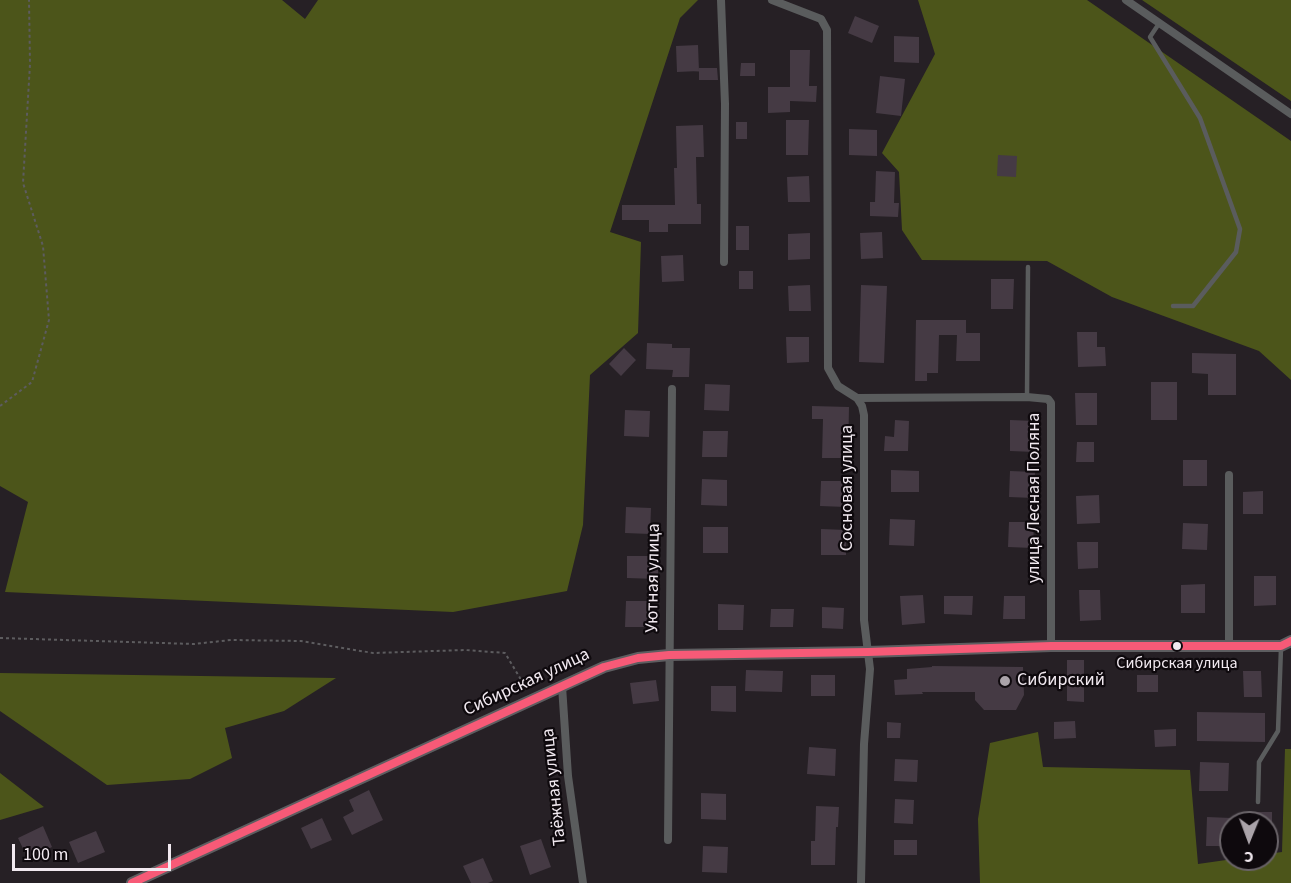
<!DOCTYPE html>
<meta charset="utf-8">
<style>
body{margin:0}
#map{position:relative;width:1291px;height:883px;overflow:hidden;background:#262025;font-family:"Source Sans 3",sans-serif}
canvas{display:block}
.north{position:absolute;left:1219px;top:811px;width:60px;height:60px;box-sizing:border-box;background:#0e090d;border:2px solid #696368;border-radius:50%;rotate:181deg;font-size:16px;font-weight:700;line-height:24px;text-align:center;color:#f1e9f0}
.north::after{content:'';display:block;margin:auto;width:21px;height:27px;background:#aaa3a9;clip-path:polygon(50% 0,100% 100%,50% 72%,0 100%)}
.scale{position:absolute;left:12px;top:844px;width:159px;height:27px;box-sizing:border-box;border:3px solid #f1e9f0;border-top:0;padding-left:8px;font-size:18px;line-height:21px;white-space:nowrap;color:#f1e9f0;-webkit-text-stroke:4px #0e090d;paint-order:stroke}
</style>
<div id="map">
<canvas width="1291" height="883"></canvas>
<div class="north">С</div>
<div class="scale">100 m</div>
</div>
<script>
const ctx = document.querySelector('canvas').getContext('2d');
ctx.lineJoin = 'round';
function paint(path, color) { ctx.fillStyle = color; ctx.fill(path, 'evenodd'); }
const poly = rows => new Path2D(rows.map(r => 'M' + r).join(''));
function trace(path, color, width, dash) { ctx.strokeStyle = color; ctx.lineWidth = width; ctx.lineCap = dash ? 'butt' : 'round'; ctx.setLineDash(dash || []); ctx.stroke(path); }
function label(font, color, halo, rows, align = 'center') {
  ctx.font = font + ' "Source Sans 3",sans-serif'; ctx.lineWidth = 4.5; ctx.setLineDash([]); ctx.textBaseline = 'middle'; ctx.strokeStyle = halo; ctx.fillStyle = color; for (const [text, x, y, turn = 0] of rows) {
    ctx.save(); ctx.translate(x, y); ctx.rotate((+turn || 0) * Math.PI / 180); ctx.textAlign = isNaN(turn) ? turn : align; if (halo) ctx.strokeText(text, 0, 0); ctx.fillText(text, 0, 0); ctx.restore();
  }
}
paint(poly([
 [0,0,282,0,305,19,318,0,698,0,680,18,610,232,641,242,638,333,590,375,583,525,567,591,453,612,5,592,28,502,0,486],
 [918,0,1087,0,1291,141,1291,380,1259,351,1112,297,1047,261,922,260,902,230,899,172,882,153,935,54],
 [1142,0,1291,0,1291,101],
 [0,673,336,678,284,711,225,728,232,758,190,779,107,785,0,711],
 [1038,732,1043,767,1190,770,1198,864,1233,859,1267,859,1267,854,1282,852,1285,749,1291,749,1291,883,980,883,978,819,990,743],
 [0,773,44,807,0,820]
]), '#4c551a');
paint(poly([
 [855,16,879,26,872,43,848,33],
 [894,36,919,37,919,63,894,62],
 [698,45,699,71,677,72,676,46],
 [790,50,810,50,809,86,817,86,816,102,790,101,790,112,768,113,768,87,790,87],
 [741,63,755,63,755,76,740,76],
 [699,68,717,68,718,80,699,80],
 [880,76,905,79,901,116,876,113],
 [786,120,809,120,808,155,786,155],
 [736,122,747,122,747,139,736,139],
 [703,125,704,157,696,157,697,204,701,204,701,224,668,224,668,232,649,232,649,220,622,220,622,205,675,205,674,168,677,168,676,126],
 [849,129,877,130,877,156,849,155],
 [998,155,1017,156,1016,177,997,176],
 [876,171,895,172,894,203,899,203,898,217,870,216,870,202,875,202],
 [809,176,810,202,788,202,787,177],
 [736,226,749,226,749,250,736,250],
 [882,232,883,258,861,259,860,233],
 [810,233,810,259,788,260,788,234],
 [683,255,684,281,662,282,661,256],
 [739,271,753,271,753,289,739,289],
 [991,279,1014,279,1013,309,991,309],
 [810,285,811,311,789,311,788,286],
 [861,285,887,286,884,363,859,362],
 [916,320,966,320,966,333,980,333,980,361,956,361,957,335,939,335,938,373,927,373,927,381,915,381],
 [1077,332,1097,332,1097,347,1105,347,1106,366,1078,367],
 [786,337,809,337,809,362,787,363],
 [647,343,672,344,672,348,690,348,689,377,672,377,673,370,646,369],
 [624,348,636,360,621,376,609,364],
 [1192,353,1236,354,1236,395,1208,395,1208,374,1192,373],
 [1151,382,1177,382,1177,420,1151,420],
 [705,384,730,385,729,411,704,410],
 [1075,393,1097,393,1097,425,1076,425],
 [812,406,849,407,848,458,822,458,823,419,812,419],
 [625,410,650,411,649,437,624,436],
 [895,420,909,421,908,451,884,451,885,436,894,437],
 [1010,420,1035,421,1035,452,1010,451],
 [703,431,728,431,727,457,702,457],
 [1077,442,1094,442,1094,462,1076,462],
 [1183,460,1207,460,1207,486,1183,486],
 [891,470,919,471,919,492,891,492],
 [1010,471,1035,472,1034,498,1009,497],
 [702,479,727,480,727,506,701,505],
 [821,481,846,481,846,507,820,506],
 [1263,491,1263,514,1243,514,1243,492],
 [1099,495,1100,523,1077,524,1076,496],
 [626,507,651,508,650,534,625,533],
 [890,519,915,520,914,546,889,545],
 [1009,522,1034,522,1033,548,1008,547],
 [1183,523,1208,524,1207,550,1182,549],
 [703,527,728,527,728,553,703,553],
 [821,529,846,530,846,555,821,555],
 [1077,542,1098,542,1098,568,1078,569],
 [627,556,658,556,658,579,627,578],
 [1254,576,1276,576,1276,605,1254,606],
 [1205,584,1205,613,1181,613,1181,585],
 [1079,590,1100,590,1101,620,1080,621],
 [923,595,925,623,902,625,900,596],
 [944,596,973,596,972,615,944,614],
 [1004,596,1025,596,1025,619,1003,619],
 [626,601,651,601,650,627,625,627],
 [718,604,744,605,743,630,718,630],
 [822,607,844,608,843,629,822,628],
 [771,609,794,609,793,627,770,627],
 [1067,660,1084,660,1084,702,1067,701],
 [932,666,1023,667,1024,695,1016,710,984,710,975,700,975,692,922,692,923,694,895,695,894,680,907,679,907,669,932,667],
 [746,670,783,671,782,692,745,691],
 [1243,671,1261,671,1262,697,1244,697],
 [811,675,835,675,835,696,811,696],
 [1137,675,1158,675,1158,692,1137,692],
 [656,680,659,701,633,704,630,683],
 [711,686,736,686,736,712,711,711],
 [1197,712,1265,713,1265,742,1197,741],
 [1075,721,1076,738,1054,739,1054,722],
 [887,722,901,723,900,738,887,738],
 [1176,729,1176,746,1155,747,1154,730],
 [809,747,836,749,835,776,807,774],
 [895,759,918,760,917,782,894,781],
 [1200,762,1229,763,1228,791,1199,791],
 [369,790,383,820,352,835,343,817,354,811,349,800],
 [701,793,726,794,726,820,701,819],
 [895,799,914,800,913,824,894,823],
 [816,806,839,807,838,827,836,827,835,865,811,865,811,841,815,841],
 [1243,812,1272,812,1272,823,1243,823],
 [1207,817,1231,818,1231,846,1206,846],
 [322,818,332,840,311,849,301,828],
 [43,826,52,847,28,859,18,838],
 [96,831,105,852,78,863,69,842],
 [541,839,551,867,530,875,520,846],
 [894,840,917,840,917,855,894,855],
 [703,846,728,847,727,873,702,872],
 [483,858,493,881,488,883,471,883,463,866]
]), '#453a44');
trace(poly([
 [0,406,32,382,49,320,43,246,23,183,30,64,29,0],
 [0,638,194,644,231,640,301,641,373,653,465,650,505,653,520,678,523,691]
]), '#5d5c5f', 2, [3, 3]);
trace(poly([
 [1160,22,1150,37,1200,118,1240,229,1236,252,1193,306,1173,306],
 [1027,396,1028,267],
 [1258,802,1259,762,1278,731,1281,648]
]), '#5a5c5d', 4.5);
trace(poly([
 [721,0,725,104,724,262],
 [772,0,821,19,827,30,828,368,838,386,857,398,862,406,864,415,864,620,870,669,864,744,861,883],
 [1126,0,1291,114],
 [857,398,1027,397,1048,399,1051,403,1051,646],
 [1229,475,1229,646],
 [562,686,568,776,583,883],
 [668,840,672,389]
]), '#5a5c5d', 8);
trace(poly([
 [132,883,604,667,638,658,669,655,868,652,1051,646,1281,646,1291,641]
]), '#5d5d60', 12);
trace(poly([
 [132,883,604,667,638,658,669,655,868,652,1051,646,1281,646,1291,641]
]), '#f75a77', 8);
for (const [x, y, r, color] of [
 [1177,646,5,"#f1e9f0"],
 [1005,681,6,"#aaa3a9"]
]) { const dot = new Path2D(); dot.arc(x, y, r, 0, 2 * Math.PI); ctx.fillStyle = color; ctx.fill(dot); trace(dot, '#0e090d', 2); }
label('16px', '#f1e9f0', '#0e090d', [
 ["Сибирская улица",1177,664]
]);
label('18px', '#f1e9f0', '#0e090d', [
 ["Сосновая улица",848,488,-90],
 ["улица Лесная Поляна",1035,498,-90],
 ["Уютная улица",654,578,-89],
 ["Сибирская улица",527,683,-25],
 ["Таёжная улица",555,787,-96]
]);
label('18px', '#f1e9f0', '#0e090d', [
 ["Сибирский",1017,681]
], 'left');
</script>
